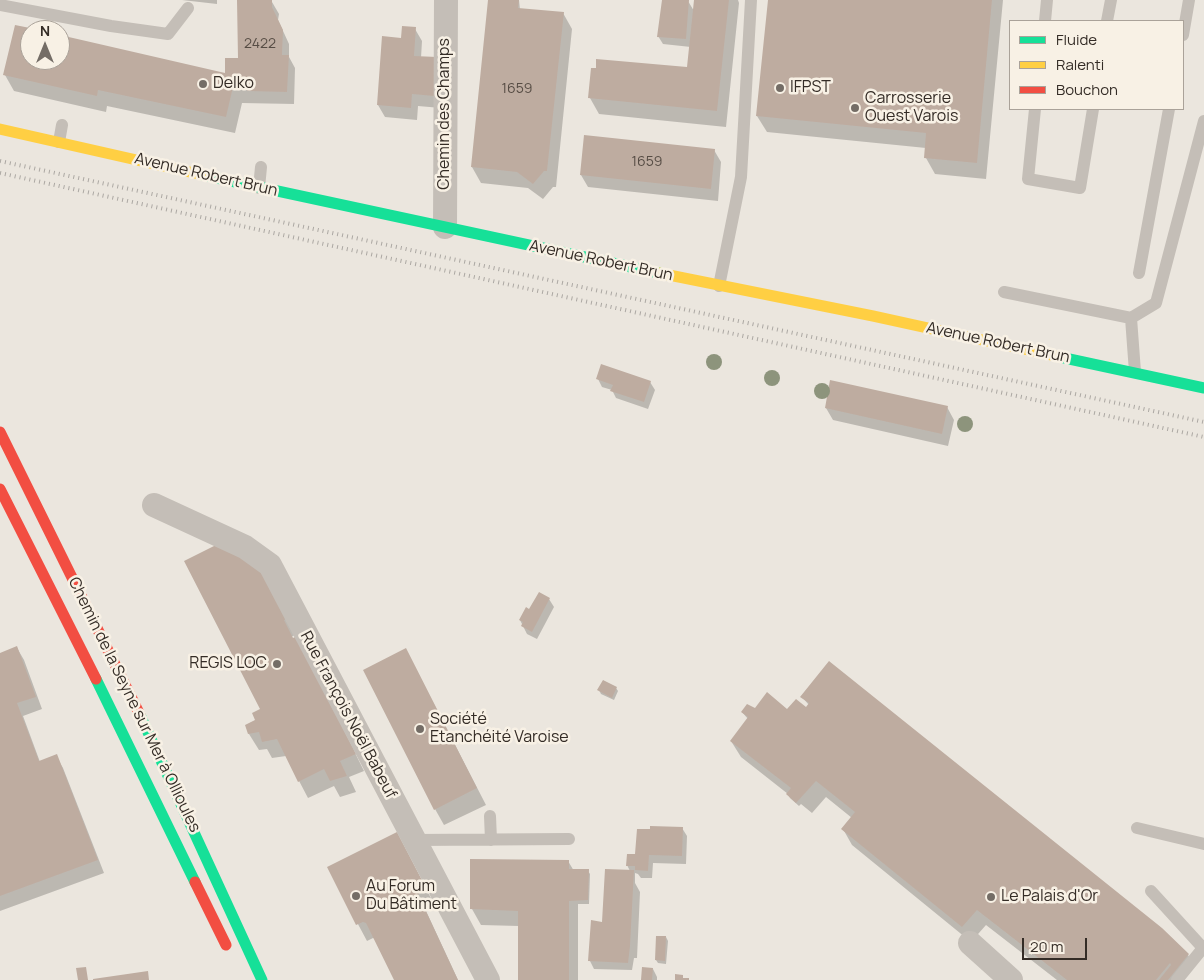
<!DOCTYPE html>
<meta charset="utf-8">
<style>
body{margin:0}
#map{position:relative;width:1204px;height:980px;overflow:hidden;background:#ebe6de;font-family:Manrope,sans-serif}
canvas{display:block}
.legend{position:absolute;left:1009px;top:20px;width:175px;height:90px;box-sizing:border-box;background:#f8f1e5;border:1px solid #aaa299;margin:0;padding:6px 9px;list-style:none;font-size:15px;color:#342c26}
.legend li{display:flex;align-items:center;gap:10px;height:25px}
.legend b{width:25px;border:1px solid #aaa299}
.north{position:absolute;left:20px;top:20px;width:50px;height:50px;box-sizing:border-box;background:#f8f1e5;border:1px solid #aaa299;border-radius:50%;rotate:0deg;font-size:14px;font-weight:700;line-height:20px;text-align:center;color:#342c26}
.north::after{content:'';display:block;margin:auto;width:18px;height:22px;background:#746d66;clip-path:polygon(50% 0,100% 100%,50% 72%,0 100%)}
.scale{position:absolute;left:1022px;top:938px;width:65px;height:22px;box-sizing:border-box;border:2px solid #342c26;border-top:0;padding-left:6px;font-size:15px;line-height:18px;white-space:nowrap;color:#342c26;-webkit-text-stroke:4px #f8f1e5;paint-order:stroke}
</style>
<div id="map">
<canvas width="1204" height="980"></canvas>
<ul class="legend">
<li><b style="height:6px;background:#16e098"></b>Fluide</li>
<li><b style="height:6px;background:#ffcf43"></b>Ralenti</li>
<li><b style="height:6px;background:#f24e42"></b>Bouchon</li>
</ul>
<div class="north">N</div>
<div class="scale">20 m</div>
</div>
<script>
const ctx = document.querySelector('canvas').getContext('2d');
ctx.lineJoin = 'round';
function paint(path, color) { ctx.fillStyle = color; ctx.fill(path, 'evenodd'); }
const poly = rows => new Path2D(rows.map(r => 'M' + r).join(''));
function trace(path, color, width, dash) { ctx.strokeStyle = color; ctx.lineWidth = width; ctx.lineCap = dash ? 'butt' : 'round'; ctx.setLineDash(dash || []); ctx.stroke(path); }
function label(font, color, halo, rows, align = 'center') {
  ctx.font = font + ' Manrope,sans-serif'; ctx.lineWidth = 5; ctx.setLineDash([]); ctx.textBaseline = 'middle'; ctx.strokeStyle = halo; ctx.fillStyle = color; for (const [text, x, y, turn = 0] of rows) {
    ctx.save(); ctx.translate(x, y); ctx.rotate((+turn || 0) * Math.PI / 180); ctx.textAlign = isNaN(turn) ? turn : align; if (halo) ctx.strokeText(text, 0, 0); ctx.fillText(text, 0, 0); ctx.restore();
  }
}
paint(poly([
 [182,0,217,0,217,4],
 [239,0,272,2,279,14,278,20,289,44,289,57,295,68,294,104,242,103,235,133,107,106,106,112,14,91,5,75,16,26,31,30,30,60,60,60,60,37,226,75,239,59],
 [489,0,519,0,520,10,563,13,572,29,556,187,553,187,543,199,528,188,481,183,472,167],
 [663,0,688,1,694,11,695,0,738,0,739,3,726,127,599,114,590,98,689,68,691,47,663,44,658,36],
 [769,0,1003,0,986,179,935,174,926,158,926,148,767,132,757,116],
 [415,29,422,41,421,58,441,108,418,106,417,120,385,117,378,105,402,39],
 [714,150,721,162,718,201,588,187,581,175],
 [598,379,650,382,655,390,648,409,616,398,612,390,602,387],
 [947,407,954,420,948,446,833,420,826,408],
 [262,571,295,635,289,638,306,654,364,771,349,777,356,792,340,797,334,786,308,798,286,756,272,758,267,749,259,750,249,734,247,726,257,721,262,709],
 [549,599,554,607,537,639,527,634,520,620,530,611],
 [17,648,24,660,42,709,23,716,40,762,56,756,63,768,104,873,0,911,0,654],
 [406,650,486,805,444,825,435,809],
 [616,688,618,691,614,700,601,694,599,690],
 [802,697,1188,955,1193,963,1179,980,1057,980,986,925,971,942,852,845,843,829,852,818,826,797,812,813,801,804,799,806,790,798,788,794,741,757,731,741,748,719,742,712,754,709,788,711,806,709,809,705],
 [682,828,687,836,686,864,653,863,652,878,641,878,638,874,635,873,635,883,640,892,637,958,634,958,632,970,594,969,590,961,603,923,630,871,627,865,636,856],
 [406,850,435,906,426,911,458,980,396,980,376,939,373,938,367,941,328,868],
 [568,861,574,871,588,871,590,874,589,904,578,904,578,980,520,980,519,926,481,925,472,909],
 [666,937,668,941,666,964,658,963,656,960],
 [653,969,657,977,657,980,642,980]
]), '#0003');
paint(poly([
 [237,0,272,0,272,7,283,30,282,55,289,55,287,92,247,91,247,87,233,87,226,117,98,90,97,96,3,75,15,25,30,28,30,60,60,60,60,35,225,73,225,58,238,58],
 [488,0,519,0,518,8,564,12,547,171,544,171,533,184,517,172,471,167],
 [662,0,689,0,686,39,657,37],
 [694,0,729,0,717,111,588,98,591,68,596,68,596,59,687,67],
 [768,0,992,0,977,163,924,158,926,133,756,116],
 [402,26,416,27,414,56,437,57,434,96,412,94,411,108,377,105,382,36,401,38],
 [584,135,715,149,711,189,580,175],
 [601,364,651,381,644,402,610,391,613,385,596,379],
 [830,380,948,406,942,434,825,408],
 [222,542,263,570,287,619,284,620,293,638,297,636,356,754,340,761,347,776,330,781,324,769,298,782,277,739,262,742,259,732,248,734,245,725,255,720,252,713,260,709,184,561],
 [539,592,550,598,532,632,521,626,523,622,519,620,526,607,529,609],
 [17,646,36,697,17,703,39,761,57,754,98,860,0,896,0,653],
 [406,648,477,788,434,810,363,670],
 [829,661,1162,928,1189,954,1168,980,1159,980,1171,965,1170,963,1156,980,1067,980,977,910,962,927,841,829,855,812,816,781,796,803,786,794,791,788,730,741,748,717,741,712,747,704,755,708,767,692,787,709,796,699,806,707,809,703,800,697],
 [603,680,617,687,612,698,597,690],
 [650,826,683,827,682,856,649,855,648,871,635,870,635,866,626,866,627,854,635,854,637,829,650,829],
 [397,832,427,890,418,894,458,980,394,980,366,923,363,922,356,925,327,867],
 [470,859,569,860,569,869,589,869,588,900,569,901,569,980,518,980,518,911,470,909],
 [605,869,634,870,630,946,628,963,588,961,591,920,602,922],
 [656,936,666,936,665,961,655,960],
 [86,967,88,980,78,980,76,968],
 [642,967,653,968,652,980,641,980],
 [148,971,149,980,93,980,93,979],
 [675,974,683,975,683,978,689,978,689,980,675,980]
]), '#beaca0');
trace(poly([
 [0,5,111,26,168,34,188,8],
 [1045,21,1047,0],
 [1107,21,1111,0],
 [1183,35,1189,0],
 [1035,109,1028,179,1080,188,1093,109],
 [59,142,62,125],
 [259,188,261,167],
 [1139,273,1169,109],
 [719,286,741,177,751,0],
 [1004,292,1131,318,1135,372],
 [1131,318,1156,303,1204,121],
 [490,816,491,840],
 [1137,828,1204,844],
 [414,840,569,839],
 [1151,891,1203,948,1177,980]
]), '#c4beb7', 12);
trace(poly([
 [445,227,446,0],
 [154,505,245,547,270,565,488,980],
 [970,943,1011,980]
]), '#c4beb7', 24);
trace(poly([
 [203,175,659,273],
 [1060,357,1204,388],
 [96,679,195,882],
 [140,715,262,980]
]), '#16e098', 11);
trace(poly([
 [0,129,203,175],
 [659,273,873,316,1060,357]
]), '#ffcf43', 11);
trace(poly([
 [0,432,140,715],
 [0,489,96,679],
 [195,882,226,945]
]), '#f24e42', 11);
trace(poly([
 [0,161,1204,422],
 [0,173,1204,437]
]), '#aba7a2', 4, [1, 4]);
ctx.fillStyle = '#8d947c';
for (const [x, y] of [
 [714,362],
 [772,378],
 [822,391],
 [965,424]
]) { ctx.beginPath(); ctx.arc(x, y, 8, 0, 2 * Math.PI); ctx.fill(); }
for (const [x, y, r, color] of [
 [203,84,5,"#746d66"],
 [780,88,5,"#746d66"],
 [855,108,5,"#746d66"],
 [277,664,5,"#746d66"],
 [420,729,5,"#746d66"],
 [356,896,5,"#746d66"],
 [991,897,5,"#746d66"]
]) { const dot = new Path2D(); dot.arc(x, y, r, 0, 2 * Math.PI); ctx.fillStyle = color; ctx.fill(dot); trace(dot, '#f8f1e5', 2); }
label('14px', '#564c44', null, [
 ["2422",260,44],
 ["1659",517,89],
 ["1659",647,162]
]);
label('16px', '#342c26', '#f8f1e5', [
 ["Delko",213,84],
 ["IFPST",790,88],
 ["Carrosserie",865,99],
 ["Ouest Varois",865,117],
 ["REGIS LOC",267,664,"right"],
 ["Société",430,720],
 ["Etanchéité Varoise",430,738],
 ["Au Forum",366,887],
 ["Du Bâtiment",366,905],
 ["Le Palais d'Or",1001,897]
], 'left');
label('16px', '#342c26', '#f8f1e5', [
 ["Chemin des Champs",445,114,-90],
 ["Avenue Robert Brun",206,175,13],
 ["Avenue Robert Brun",601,261,12],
 ["Avenue Robert Brun",998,343,12],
 ["Chemin de la Seyne sur Mer à Ollioules",134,705,64],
 ["Rue François Noël Babeuf",348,715,62]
]);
</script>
